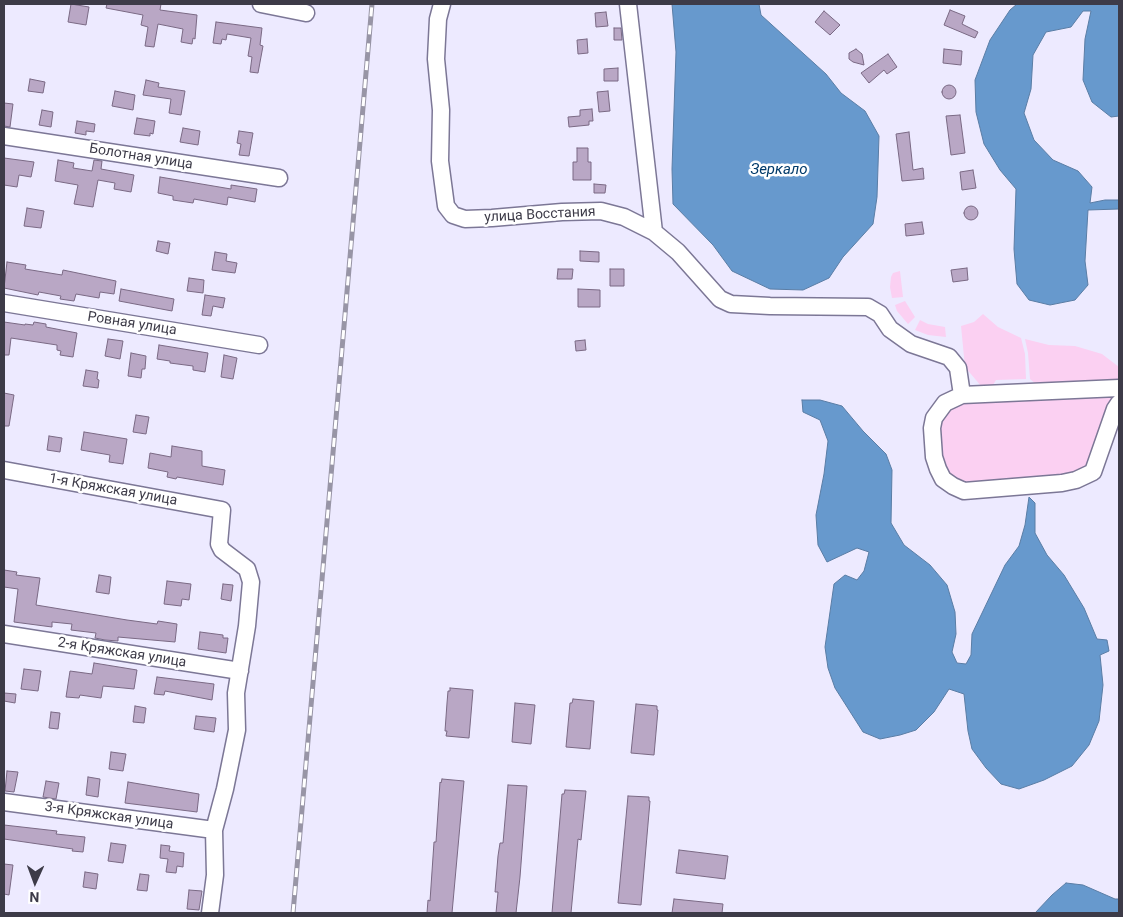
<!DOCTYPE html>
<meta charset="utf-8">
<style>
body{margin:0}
#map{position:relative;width:1123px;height:917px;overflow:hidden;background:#edeaff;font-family:Roboto,sans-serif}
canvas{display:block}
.frame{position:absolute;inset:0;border:5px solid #3d3b48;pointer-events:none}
.north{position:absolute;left:10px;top:857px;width:50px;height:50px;-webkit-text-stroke:4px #fff;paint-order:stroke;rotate:182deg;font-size:14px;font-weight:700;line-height:20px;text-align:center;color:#3d3b48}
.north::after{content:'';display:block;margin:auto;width:18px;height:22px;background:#3d3b48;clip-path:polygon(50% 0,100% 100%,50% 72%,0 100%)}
</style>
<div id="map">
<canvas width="1123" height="917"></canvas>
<div class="frame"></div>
<div class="north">N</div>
</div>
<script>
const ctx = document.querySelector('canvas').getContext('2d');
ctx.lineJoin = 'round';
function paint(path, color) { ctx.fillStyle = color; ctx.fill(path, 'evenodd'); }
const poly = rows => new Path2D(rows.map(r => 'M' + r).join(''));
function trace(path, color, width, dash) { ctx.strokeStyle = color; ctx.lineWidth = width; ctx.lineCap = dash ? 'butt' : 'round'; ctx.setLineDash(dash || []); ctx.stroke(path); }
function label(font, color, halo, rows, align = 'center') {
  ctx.font = font + ' Roboto,sans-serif'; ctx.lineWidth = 5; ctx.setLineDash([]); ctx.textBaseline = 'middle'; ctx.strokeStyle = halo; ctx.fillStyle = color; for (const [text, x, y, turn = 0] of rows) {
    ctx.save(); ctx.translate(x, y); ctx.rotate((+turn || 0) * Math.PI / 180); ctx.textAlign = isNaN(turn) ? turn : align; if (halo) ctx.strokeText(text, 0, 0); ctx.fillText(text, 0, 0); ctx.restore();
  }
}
paint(poly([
 [900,271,903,297,892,298,890,287,891,277,893,273],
 [905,301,915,317,908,324,897,311,895,305],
 [983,314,998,327,1021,338,1025,354,1026,379,996,380,993,385,981,386,965,367,961,326,974,322],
 [920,320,928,324,945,327,946,337,928,335,915,330],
 [1025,339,1049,345,1075,346,1102,354,1119,367,1119,383,1038,386,1030,379,1028,353],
 [1096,395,1119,395,1089,466,1075,475,963,484,942,468,937,434,946,411,961,403]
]), '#fbd0f2');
const water = poly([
 [672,4,759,4,761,15,826,74,841,93,865,111,879,136,877,197,873,224,843,257,829,278,803,290,770,289,732,271,713,245,673,204,672,169,676,52,672,4],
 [1017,4,1119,4,1119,116,1111,117,1092,102,1083,80,1085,39,1091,11,1083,11,1071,27,1046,32,1033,55,1031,89,1024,113,1034,140,1053,160,1078,171,1092,187,1090,203,1105,200,1119,200,1119,209,1088,210,1085,261,1088,285,1075,300,1050,305,1029,300,1017,284,1014,249,1016,189,1000,170,984,144,976,112,975,80,990,40,1010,10,1017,4],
 [802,400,820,400,842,406,863,431,886,454,892,470,891,523,904,545,930,565,947,585,955,612,956,634,952,652,957,663,966,664,971,655,972,634,1005,565,1019,546,1025,525,1029,497,1035,503,1035,533,1047,555,1064,575,1084,608,1097,639,1107,640,1109,651,1100,655,1103,685,1099,721,1089,745,1072,766,1044,780,1019,789,1001,784,986,768,972,749,968,731,964,694,949,689,934,712,916,730,900,735,880,739,863,732,835,688,828,668,825,647,834,584,845,575,857,580,864,571,869,552,857,548,827,562,818,545,816,515,824,474,828,441,820,420,803,412,802,400],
 [1066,883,1083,885,1115,899,1119,899,1119,913,1035,913,1052,895,1066,883]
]);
paint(water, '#6799cd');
trace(water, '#5a7da5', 1);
const building = poly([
 [71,4,89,7,86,25,68,22,71,4],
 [107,4,161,4,160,10,197,15,195,39,193,38,192,44,181,42,183,29,158,24,154,47,145,46,148,27,141,25,143,15,106,8,107,4],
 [950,10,965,16,962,24,978,32,975,38,944,25,950,10],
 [824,11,840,25,830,35,815,22,824,11],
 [606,12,608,26,596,27,595,13,606,12],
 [216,22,262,28,260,45,263,46,258,73,250,72,252,57,248,56,251,38,227,34,226,40,222,39,221,44,213,43,216,22],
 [614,28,621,28,622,40,614,40,614,28],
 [587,39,588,53,578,54,577,40,587,39],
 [856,49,862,54,864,65,853,62,849,59,849,53,856,49],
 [944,49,962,51,961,65,943,63,944,49],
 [888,54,897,67,887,74,884,70,869,83,861,73,888,54],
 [618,68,618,81,604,81,604,69,618,68],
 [30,79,45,82,43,93,28,91,30,79],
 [146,80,159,83,158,87,185,91,181,115,169,113,171,99,143,95,146,80],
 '942 92a7 7 0 1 1 14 0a7 7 0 1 1-14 0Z',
 [115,91,135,95,133,110,112,106,115,91],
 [608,91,610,111,599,112,597,92,608,91],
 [4,103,13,104,10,127,4,126,4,103],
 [592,109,593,121,589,121,589,125,569,127,568,117,580,116,580,110,592,109],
 [42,110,53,112,51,127,39,125,42,110],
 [960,115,965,153,951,155,946,116,960,115],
 [137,118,155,121,153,134,150,133,150,136,134,134,137,118],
 [77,121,95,124,94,132,86,131,86,135,75,133,77,121],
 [183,128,200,131,198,145,180,142,183,128],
 [239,131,253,133,249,156,239,155,241,144,237,143,239,131],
 [909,132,913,170,923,168,924,179,902,181,896,134,909,132],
 [577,148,588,148,588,162,591,162,591,180,573,180,573,162,577,162,577,148],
 [4,158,34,162,31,177,19,175,17,187,4,185,4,158],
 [58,160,74,163,73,168,92,171,94,160,102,161,101,169,134,175,131,192,114,189,115,183,98,180,93,207,74,204,78,185,55,181,58,160],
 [973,170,976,188,962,190,960,172,973,170],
 [160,177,231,189,231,185,257,189,255,202,228,197,227,205,194,199,193,203,173,200,173,196,158,193,160,177],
 [594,184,606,185,605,193,594,193,594,184],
 '964 213a7 7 0 1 1 14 0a7 7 0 1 1-14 0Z',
 [27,208,44,211,41,228,24,226,27,208],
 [922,222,924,234,906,236,905,224,922,222],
 [158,241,170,243,168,254,156,251,158,241],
 [580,251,599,252,599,262,580,261,580,251],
 [215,252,227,254,226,261,237,263,235,273,212,270,215,252],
 [7,262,26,265,25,269,62,275,63,270,116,281,114,294,100,292,99,298,76,294,74,301,60,299,61,296,39,292,38,295,4,288,7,262],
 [967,268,968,280,953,282,951,270,967,268],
 [558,269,573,269,572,279,557,279,558,269],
 [610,269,624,269,624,286,610,286,610,269],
 [189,278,204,280,203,293,187,291,189,278],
 [121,289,174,299,172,311,119,301,121,289],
 [578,289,600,290,600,307,578,307,578,289],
 [205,295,225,298,223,308,213,306,211,316,202,315,205,295],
 [4,322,25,325,25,324,33,325,34,322,46,324,46,327,77,333,73,357,60,355,61,351,57,350,57,345,11,338,9,355,4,355,4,322],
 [108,339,123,341,120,359,105,356,108,339],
 [585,340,586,350,576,351,575,341,585,340],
 [159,345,208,353,205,372,193,370,193,366,170,363,170,361,157,359,159,345],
 [131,353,146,356,145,369,142,369,141,378,128,376,131,353],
 [224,355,237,358,233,379,221,377,224,355],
 [86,370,98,372,97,379,99,380,98,388,83,386,86,370],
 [4,393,14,395,9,426,4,426,4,393],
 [136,415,149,417,146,434,133,432,136,415],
 [84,432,127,439,123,464,109,462,110,455,81,450,84,432],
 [49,436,62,438,60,452,47,450,49,436],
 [172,446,202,451,202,466,225,470,223,485,177,477,176,479,167,477,168,472,148,468,150,453,171,457,172,446],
 [4,570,17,572,16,575,40,578,36,605,127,620,157,624,158,621,177,624,175,642,118,637,118,641,105,640,95,638,96,633,71,630,72,624,52,622,52,627,14,622,18,589,4,587,4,570],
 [99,575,111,577,109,594,96,592,99,575],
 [167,581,191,584,189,600,182,599,181,606,164,604,167,581],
 [223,584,233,585,231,601,221,599,223,584],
 [200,632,223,635,223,638,228,638,226,653,198,649,200,632],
 [94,663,137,670,134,689,103,686,101,698,80,695,79,698,66,697,70,671,92,674,94,663],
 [24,669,41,671,38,691,21,689,24,669],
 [157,677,214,684,212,700,165,691,164,695,154,694,157,677],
 [450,688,473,690,469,738,446,736,447,731,445,731,447,703,448,691,450,691,450,688],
 [4,693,16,694,15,703,4,701,4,693],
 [573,699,594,701,590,749,566,747,570,703,572,703,573,699],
 [515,703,535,705,531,744,512,742,515,703],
 [636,704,657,706,657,710,658,710,654,755,631,753,636,704],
 [135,706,146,708,144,723,133,722,135,706],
 [51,712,60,713,58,729,49,728,51,712],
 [196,716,216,718,214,732,194,729,196,716],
 [111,752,126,754,123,771,109,769,111,752],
 [7,771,18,772,14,792,5,791,7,771],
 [88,777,100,779,98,797,86,795,88,777],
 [442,779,464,781,452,913,427,913,428,900,430,901,434,842,436,842,440,782,441,783,442,779],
 [46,781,59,783,56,799,43,797,46,781],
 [128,782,199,794,197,812,125,803,128,782],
 [508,785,527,786,520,877,516,913,496,913,498,892,495,892,498,856,500,843,503,843,508,785],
 [565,790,586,791,581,840,578,839,571,913,552,913,562,794,564,794,565,790],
 [628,796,649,797,649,801,650,801,641,905,618,903,628,796],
 [4,825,57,831,56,834,85,837,83,852,72,851,73,849,4,839,4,825],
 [111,843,126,845,123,863,108,861,111,843],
 [161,845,170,846,169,851,184,853,183,867,177,866,176,873,166,872,168,859,160,858,161,845],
 [679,850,728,856,725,879,676,873,679,850],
 [4,864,13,865,9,895,4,894,4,864],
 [85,872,98,874,96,889,83,887,85,872],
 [140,874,149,875,147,891,137,890,140,874],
 [189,890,202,891,199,910,187,909,189,890],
 [674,899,723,904,722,913,672,913,674,899]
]);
paint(building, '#b9a7c5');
trace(building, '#7a6984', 1);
const minor = poly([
 [261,4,306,13],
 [442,4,438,19,436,59,441,110,440,161,446,206,453,215,465,219,492,218,562,212,601,211,624,217,654,232,678,252,720,299,731,304,770,306,868,307,880,314,890,329,911,344,949,357,958,368,962,395],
 [628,4,654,232],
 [4,136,279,178],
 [4,303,259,345],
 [1119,388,962,395,945,403,934,418,932,428,934,457,938,469,943,479,953,486,964,491,1062,483,1076,480,1093,472,1115,409,1119,403],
 [4,470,222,510,219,544,222,550,247,569,251,582,247,626,236,693,237,730,225,789,214,830,215,875,210,913],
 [4,634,240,671],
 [4,802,214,830]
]);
trace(minor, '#7c7796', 19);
trace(minor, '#fff', 16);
const rail = poly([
 [293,913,372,4]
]);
trace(rail, '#9895a6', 5);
trace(rail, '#fff', 3, [9]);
label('14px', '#3d3b48', '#fff', [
 ["Болотная улица",141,157,9],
 ["улица Восстания",540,215,-3],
 ["Ровная улица",132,324,9],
 ["1-я Кряжская улица",113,490,10],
 ["2-я Кряжская улица",122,653,9],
 ["3-я Кряжская улица",109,816,8]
]);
label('italic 15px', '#003a6a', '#fff', [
 ["Зеркало",779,170]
]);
</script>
